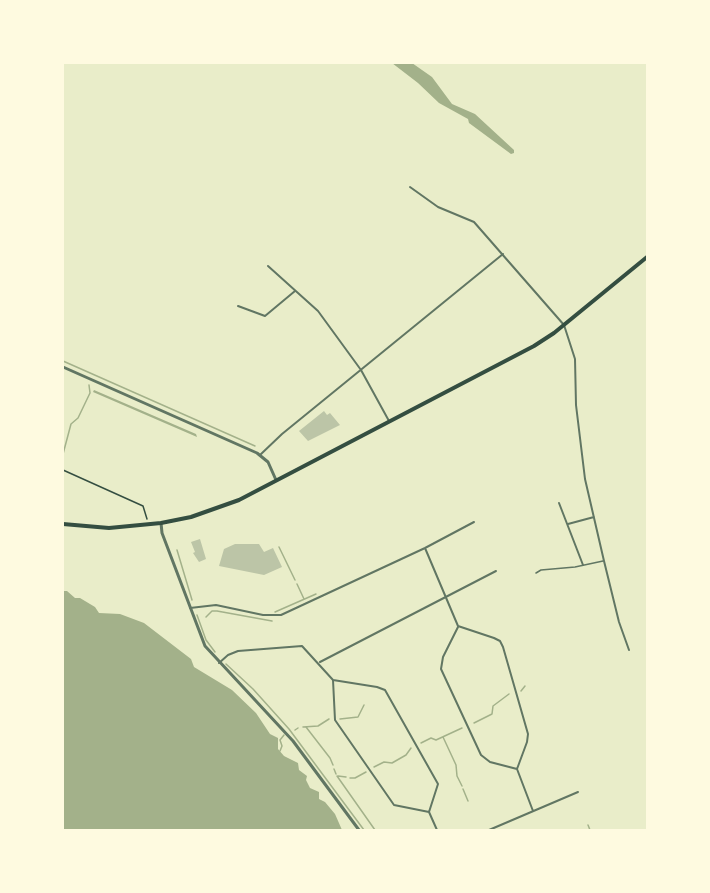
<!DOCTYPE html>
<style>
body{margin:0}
#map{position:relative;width:710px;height:893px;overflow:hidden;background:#e9edc9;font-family:"Sofia Sans Condensed",sans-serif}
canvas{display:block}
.frame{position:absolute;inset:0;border:64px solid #fefae0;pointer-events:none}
</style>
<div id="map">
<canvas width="710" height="893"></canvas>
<div class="frame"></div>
</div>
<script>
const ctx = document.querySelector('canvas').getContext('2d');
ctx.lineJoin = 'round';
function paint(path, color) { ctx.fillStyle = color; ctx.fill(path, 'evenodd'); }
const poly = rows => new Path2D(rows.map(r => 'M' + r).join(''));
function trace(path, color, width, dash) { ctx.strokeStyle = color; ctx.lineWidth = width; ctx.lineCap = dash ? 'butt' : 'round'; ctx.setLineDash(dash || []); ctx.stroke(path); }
paint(poly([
 [392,63,412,63,432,77,452,104,475,114,514,150,514,153,511,154,469,123,468,119,439,103,418,83],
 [94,390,196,434,197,437,93,392],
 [63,591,67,591,75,598,80,598,95,607,99,613,120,614,144,623,191,659,194,667,232,690,256,713,270,734,278,738,278,749,284,756,298,763,299,770,307,776,306,780,310,788,319,792,319,799,325,802,335,814,342,830,63,830]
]), '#a3b18a');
trace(poly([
 [63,361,255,446],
 [63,454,71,424,78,418,90,393,89,385],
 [279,547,295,580],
 [177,550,192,600],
 [297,584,304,599],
 [275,612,316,594],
 [197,615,206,640,215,652],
 [206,617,212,611,217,611,272,621],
 [226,664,253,689,289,729,364,830],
 [521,691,525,686],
 [340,719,358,717,364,705],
 [474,723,492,714,493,706,509,694],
 [303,727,318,726,329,719],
 [306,727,330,758,333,765],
 [295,730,298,728],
 [443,737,456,765,457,776,462,786],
 [421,743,431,738,436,740,462,728],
 [280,751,282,746,280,740,284,735],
 [374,767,384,762,392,763,406,755,411,748],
 [334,769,336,774],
 [337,776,375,830],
 [338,776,346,777],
 [350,778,355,778,366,772],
 [463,789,468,801],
 [588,825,590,830]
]), '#a3b18a', 1.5);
paint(poly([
 [324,411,327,415,330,413,340,425,308,441,299,431],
 [200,539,206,559,199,562,193,553,195,552,191,542],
 [235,544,259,544,264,552,273,548,282,567,264,575,219,566,224,549]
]), '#bcc5a7');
trace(poly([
 [63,470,143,506,147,519]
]), '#344e41', 1.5);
trace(poly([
 [536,573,541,570,575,567,603,561]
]), '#617663', 1.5);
trace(poly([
 [647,63,647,64],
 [410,187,438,207,474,222,564,325,575,359,576,405,585,479,604,561,619,622,629,650],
 [268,266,318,311,361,370,389,421],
 [238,306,265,316,295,291],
 [260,455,282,434,503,254],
 [559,503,583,565],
 [568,524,594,517],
 [425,548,458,626,494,638,500,641,503,647,528,734,527,742,517,769,533,811],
 [190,608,216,605,263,615,281,615,425,548,474,522],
 [458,627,443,657,441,669,481,755,490,762,517,769],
 [320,662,496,571],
 [219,663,228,655,238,651,302,646,333,680,377,687,385,690,438,784,429,812,437,830],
 [333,680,335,720,394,805,429,812],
 [489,830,578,792]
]), '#617663', 2);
trace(poly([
 [63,367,257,453,268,462,276,480],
 [161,523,162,533,205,646,293,741,359,830]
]), '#617663', 3);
trace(poly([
 [63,524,109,528,161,523,191,517,239,500,534,346,554,333,647,257]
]), '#344e41', 4);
</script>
